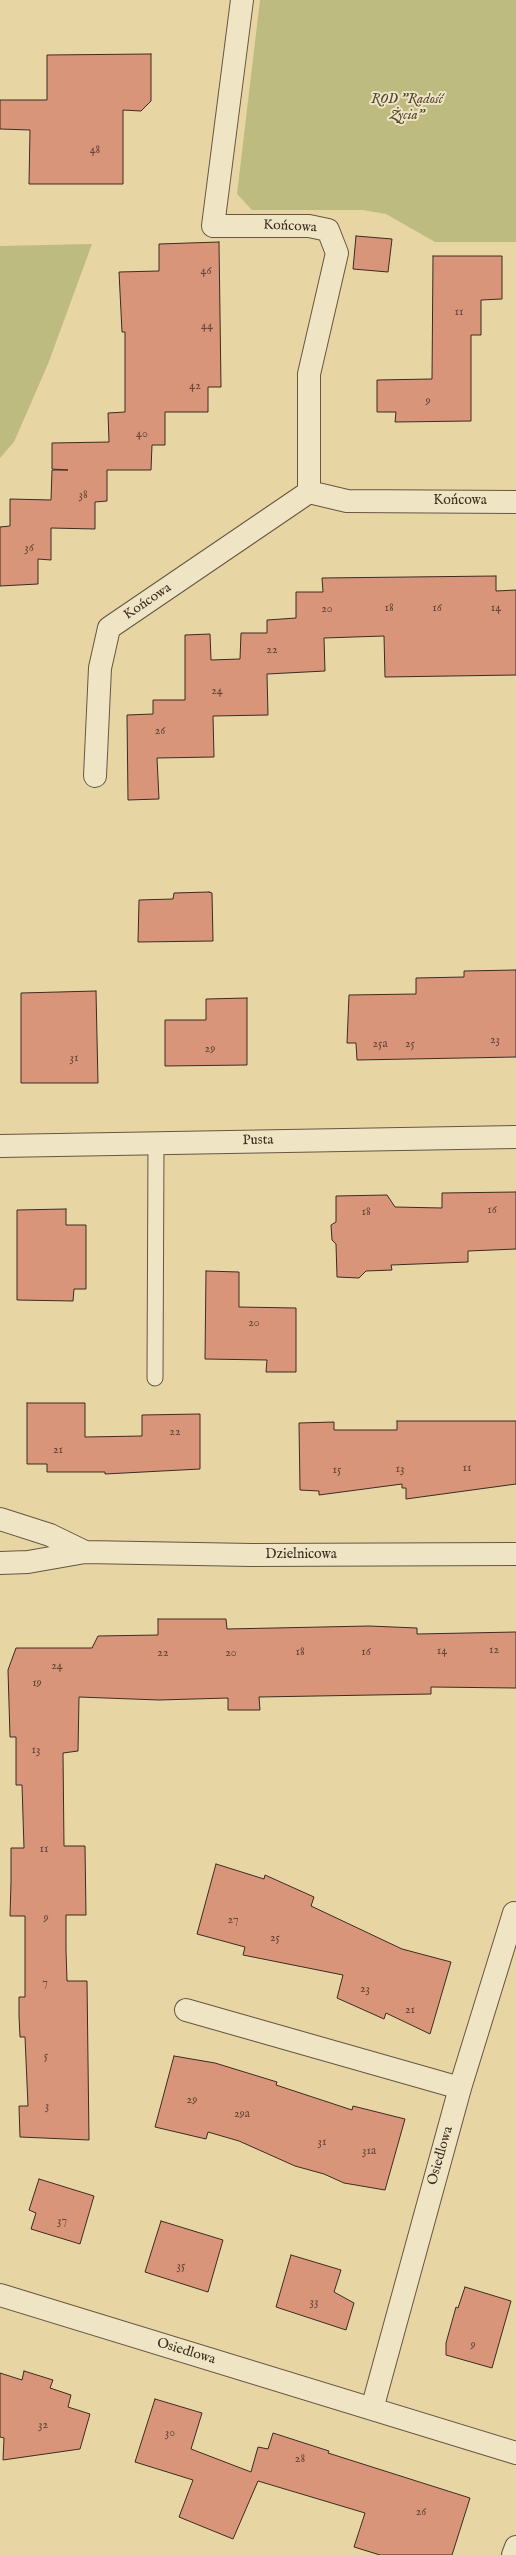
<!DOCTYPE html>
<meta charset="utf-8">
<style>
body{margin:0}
canvas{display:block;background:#e7d5a4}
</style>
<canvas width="516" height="2555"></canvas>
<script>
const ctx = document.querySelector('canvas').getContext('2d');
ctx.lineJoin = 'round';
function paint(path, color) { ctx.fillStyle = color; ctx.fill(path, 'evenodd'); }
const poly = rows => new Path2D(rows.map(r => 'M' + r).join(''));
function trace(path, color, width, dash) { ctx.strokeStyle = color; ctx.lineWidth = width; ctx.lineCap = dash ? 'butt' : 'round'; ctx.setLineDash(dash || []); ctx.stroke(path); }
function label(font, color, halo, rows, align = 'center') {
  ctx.font = font + ' "IM FELL English",serif'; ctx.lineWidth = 4; ctx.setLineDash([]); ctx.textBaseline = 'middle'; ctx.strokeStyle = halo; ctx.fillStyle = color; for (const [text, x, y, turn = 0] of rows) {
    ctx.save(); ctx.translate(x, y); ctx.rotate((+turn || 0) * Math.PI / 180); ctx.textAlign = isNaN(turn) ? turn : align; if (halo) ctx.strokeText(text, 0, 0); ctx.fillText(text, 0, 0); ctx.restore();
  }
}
paint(poly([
 [260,0,516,0,516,242,435,242,386,214,363,210,252,210,237,194],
 [92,244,48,364,14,442,0,458,0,246]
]), '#bebb80');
const building = poly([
 [151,54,151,101,141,111,123,110,123,184,29,184,30,130,0,129,0,100,47,100,47,55,151,54],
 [356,236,392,239,388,272,353,269,356,236],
 [219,242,221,387,208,387,208,412,165,412,165,445,152,445,151,470,107,470,107,501,95,502,95,529,51,528,51,560,38,559,38,584,0,586,0,527,10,526,10,499,51,500,52,470,68,470,52,469,52,443,109,442,108,413,125,412,125,332,122,332,119,272,159,271,159,244,219,242],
 [433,256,502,256,502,299,481,300,481,335,471,335,471,421,395,422,396,412,377,412,377,380,432,379,433,256],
 [496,576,496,591,516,590,516,675,385,677,384,636,324,638,325,671,267,674,268,715,213,716,214,757,157,758,159,799,128,800,127,715,153,714,153,700,185,700,185,635,210,634,211,660,240,659,241,633,267,633,267,620,296,618,296,592,323,592,322,578,496,576],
 [209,892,212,893,213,941,138,942,139,900,173,899,174,893,209,892],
 [516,970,516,1057,357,1060,356,1043,347,1043,349,995,416,994,416,978,464,977,464,971,516,970],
 [96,991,98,1083,21,1083,21,993,96,991],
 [247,998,247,1065,165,1066,165,1020,206,1020,206,999,247,998],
 [516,1192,516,1249,468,1251,468,1262,391,1265,392,1270,366,1271,359,1278,337,1277,336,1244,332,1240,331,1225,336,1222,336,1196,387,1195,395,1207,442,1208,442,1193,516,1192],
 [66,1209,66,1225,86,1225,86,1289,74,1289,73,1301,17,1300,17,1210,66,1209],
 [206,1271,239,1272,239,1307,296,1308,296,1372,266,1372,267,1360,205,1359,206,1271],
 [27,1403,85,1403,85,1437,142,1436,142,1415,200,1414,200,1469,105,1474,105,1472,47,1472,47,1464,27,1464,27,1403],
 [397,1421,516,1421,516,1484,406,1499,406,1488,402,1488,402,1484,319,1495,319,1491,300,1490,299,1423,334,1422,334,1430,397,1430,397,1421],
 [158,1619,226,1619,227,1629,369,1626,417,1628,417,1634,516,1632,516,1688,431,1687,431,1694,259,1697,260,1710,228,1710,228,1698,159,1700,79,1697,78,1751,63,1753,64,1846,85,1846,86,1915,66,1915,66,1950,67,1981,87,1981,89,2140,20,2137,19,2106,28,2106,25,2037,20,2037,19,2016,19,1997,25,1997,25,1916,10,1916,11,1882,11,1848,24,1848,22,1785,16,1785,16,1737,10,1737,8,1670,16,1648,92,1648,98,1636,158,1635,158,1619],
 [216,1864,264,1879,265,1875,314,1897,311,1906,402,1949,451,1962,430,2034,386,2013,384,2019,337,1998,343,1975,243,1955,245,1947,197,1934,216,1864],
 [174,2056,215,2063,277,2082,276,2085,352,2110,353,2106,405,2119,385,2190,344,2183,324,2174,295,2166,239,2141,208,2132,206,2139,155,2127,174,2056],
 [39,2179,94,2196,80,2244,31,2229,36,2213,29,2210,39,2179],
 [161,2221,223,2240,208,2292,145,2272,161,2221],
 [291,2255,341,2270,334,2292,354,2303,346,2330,276,2307,291,2255],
 [465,2287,511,2301,492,2368,446,2355,446,2343,456,2307,458,2308,465,2287],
 [24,2371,53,2380,50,2388,71,2395,68,2407,90,2414,80,2449,3,2460,4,2438,0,2437,0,2373,22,2380,24,2371],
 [155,2399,202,2413,191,2449,251,2472,258,2447,268,2449,273,2433,329,2451,328,2453,470,2498,452,2555,380,2555,354,2547,365,2513,258,2481,233,2539,179,2517,193,2480,135,2462,155,2399]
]);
paint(building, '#d8957a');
trace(building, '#3c2c21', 1);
const service = poly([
 [155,1378,156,1143]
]);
const minor = poly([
 [242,0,213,226,309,226,328,230,337,253,309,374,309,492],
 [95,776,100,668,109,628,309,492,347,501,516,502],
 [0,1146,516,1137],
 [0,1519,50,1535,85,1552],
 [0,1563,28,1562,85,1552,252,1555,516,1554],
 [186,2010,460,2088],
 [0,2295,516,2453],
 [372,2409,460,2088,514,1913],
 [513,2555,516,2547]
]);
trace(service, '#675642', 17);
trace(minor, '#675642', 24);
trace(service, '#efe4c4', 15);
trace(minor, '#efe4c4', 22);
label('12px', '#634637', null, [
 ["48",95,151],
 ["46",206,272],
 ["11",459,313],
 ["44",207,327],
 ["42",195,387],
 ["9",428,402],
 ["40",142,435],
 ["38",83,496],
 ["36",29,549],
 ["18",389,609],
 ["16",437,609],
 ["14",496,609],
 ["20",327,610],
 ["22",272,651],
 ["24",217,692],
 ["26",160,732],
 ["23",495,1041],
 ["25a",380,1045],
 ["25",410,1045],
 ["29",210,1050],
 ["31",74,1059],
 ["16",492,1211],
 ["18",366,1213],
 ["20",254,1324],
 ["22",175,1433],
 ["21",58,1451],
 ["11",467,1469],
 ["13",400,1470],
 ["15",337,1471],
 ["12",494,1651],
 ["14",442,1652],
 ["18",300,1653],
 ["16",366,1653],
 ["22",163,1654],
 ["20",231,1654],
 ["24",57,1667],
 ["19",37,1684],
 ["13",36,1751],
 ["11",44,1850],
 ["9",46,1919],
 ["27",233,1921],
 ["25",275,1939],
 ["7",45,1984],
 ["23",365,1990],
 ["21",410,2011],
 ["5",46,2057],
 ["29",192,2101],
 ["3",47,2107],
 ["29a",242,2115],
 ["31",322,2143],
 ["31a",369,2152],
 ["37",62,2222],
 ["35",181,2267],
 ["33",314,2303],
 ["9",473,2346],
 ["32",43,2426],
 ["30",170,2434],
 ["28",300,2460],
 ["26",421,2513]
]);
label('italic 14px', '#564934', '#efe4c4', [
 ["ROD \"Radość",407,100],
 ["Życia\"",407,116]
]);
label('14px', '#3c2c21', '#efe4c4', [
 ["Końcowa",290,227,3],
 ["Końcowa",460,501],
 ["Końcowa",148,602,-34],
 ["Pusta",258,1141,-1],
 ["Dzielnicowa",301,1555],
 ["Osiedlowa",441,2156,-74],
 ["Osiedlowa",186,2352,17]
]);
</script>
